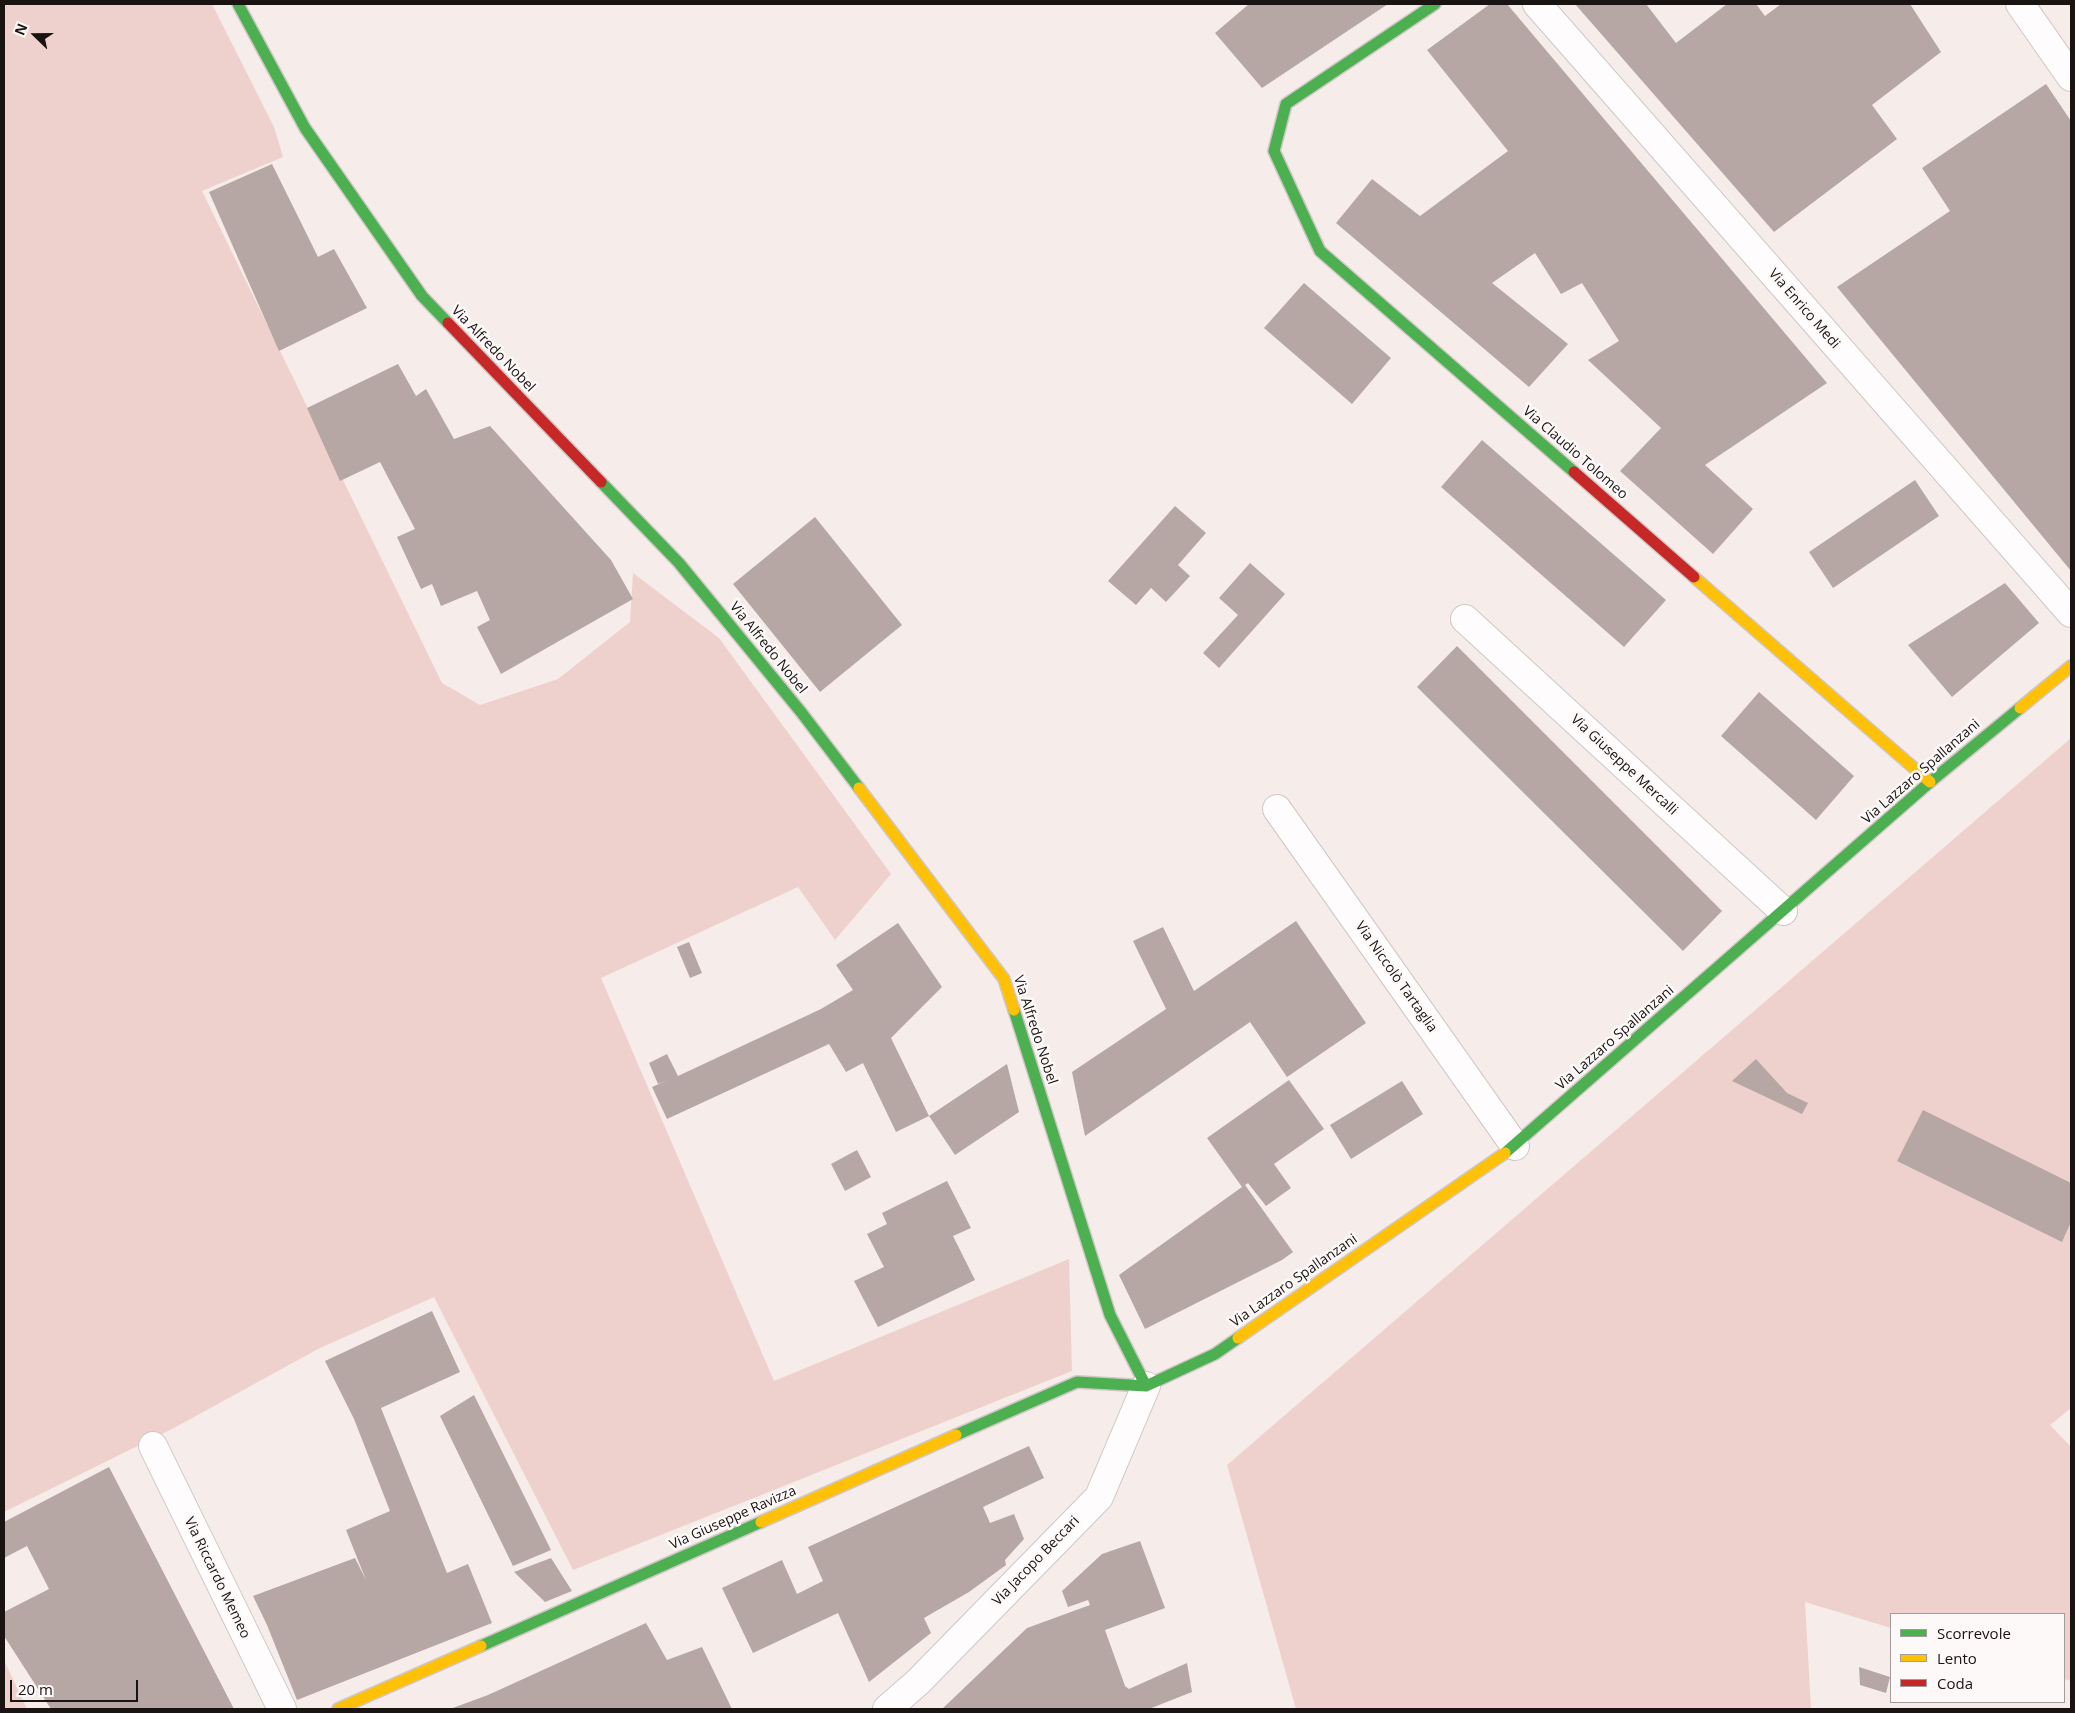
<!DOCTYPE html>
<meta charset="utf-8">
<style>
body{margin:0}
#map{position:relative;width:2075px;height:1713px;overflow:hidden;background:#f6ecea;font-family:"Open Sans",sans-serif}
canvas{display:block}
.frame{position:absolute;inset:0;border:5px solid #191312;pointer-events:none}
.legend{position:absolute;left:1890px;top:1613px;width:175px;height:90px;box-sizing:border-box;background:#fdf9f8;border:1px solid #a29d9c;margin:0;padding:6px 9px;list-style:none;font-size:15px;color:#191312}
.legend li{display:flex;align-items:center;gap:10px;height:25px}
.legend b{width:25px;border:1px solid #a29d9c}
.north{position:absolute;left:10px;top:10px;width:50px;height:50px;-webkit-text-stroke:4px #fdf9f8;paint-order:stroke;rotate:292deg;font-size:14px;font-weight:700;line-height:20px;text-align:center;color:#191312}
.north::after{content:'';display:block;margin:auto;width:18px;height:22px;background:#191312;clip-path:polygon(50% 0,100% 100%,50% 72%,0 100%)}
.scale{position:absolute;left:10px;top:1680px;width:128px;height:22px;box-sizing:border-box;border:2px solid #191312;border-top:0;padding-left:6px;font-size:15px;line-height:18px;white-space:nowrap;color:#191312;-webkit-text-stroke:4px #fdf9f8;paint-order:stroke}
</style>
<div id="map">
<canvas width="2075" height="1713"></canvas>
<div class="frame"></div>
<ul class="legend">
<li><b style="height:6px;background:#4caf50"></b>Scorrevole</li>
<li><b style="height:6px;background:#ffc107"></b>Lento</li>
<li><b style="height:6px;background:#c62828"></b>Coda</li>
</ul>
<div class="north">N</div>
<div class="scale">20 m</div>
</div>
<script>
const ctx = document.querySelector('canvas').getContext('2d');
ctx.lineJoin = 'round';
function paint(path, color) { ctx.fillStyle = color; ctx.fill(path, 'evenodd'); }
const poly = rows => new Path2D(rows.map(r => 'M' + r).join(''));
function trace(path, color, width, dash) { ctx.strokeStyle = color; ctx.lineWidth = width; ctx.lineCap = dash ? 'butt' : 'round'; ctx.setLineDash(dash || []); ctx.stroke(path); }
function label(font, color, halo, rows, align = 'center') {
  ctx.font = font + ' "Open Sans",sans-serif'; ctx.lineWidth = 5; ctx.setLineDash([]); ctx.textBaseline = 'middle'; ctx.strokeStyle = halo; ctx.fillStyle = color; for (const [text, x, y, turn = 0] of rows) {
    ctx.save(); ctx.translate(x, y); ctx.rotate((+turn || 0) * Math.PI / 180); ctx.textAlign = isNaN(turn) ? turn : align; if (halo) ctx.strokeText(text, 0, 0); ctx.fillText(text, 0, 0); ctx.restore();
  }
}
paint(poly([
 [4,4,212,4,274,127,283,157,202,191,442,683,480,705,558,679,630,622,633,573,719,638,891,874,835,940,798,887,601,978,774,1381,1069,1259,1072,1371,573,1570,434,1297,318,1349,174,1428,4,1512],
 [2071,738,2071,1408,2050,1425,2071,1447,2071,1681,2064,1679,2064,1614,1891,1614,1891,1628,1805,1602,1811,1709,1296,1709,1227,1465],
 [4,1660,27,1709,4,1709]
]), '#eed1cc');
paint(poly([
 [1249,4,1388,4,1262,88,1215,33],
 [1490,4,1507,4,1827,383,1705,465,1753,509,1713,554,1620,471,1661,428,1588,360,1619,341,1582,283,1561,294,1535,253,1492,283,1568,344,1529,387,1336,223,1372,179,1420,216,1508,151,1427,50],
 [1575,4,1646,4,1676,43,1727,4,1756,4,1765,16,1781,4,1910,4,1941,52,1872,105,1897,139,1774,232],
 [2046,84,2071,121,2071,571,1837,287,1950,211,1922,168],
 [272,164,318,257,334,249,367,308,279,351,209,192],
 [1304,283,1391,358,1352,404,1264,328],
 [398,364,416,396,426,389,454,439,490,426,611,560,633,599,501,674,477,627,490,620,477,591,441,606,432,584,421,589,397,537,415,529,380,462,340,481,307,408],
 [1482,440,1666,600,1624,647,1441,487],
 [1915,480,1939,516,1833,588,1809,552],
 [1175,506,1206,533,1178,565,1190,576,1166,602,1151,588,1136,605,1108,581],
 [815,517,902,625,820,692,733,584],
 [1250,563,1285,594,1219,668,1203,653,1238,615,1219,598],
 [2005,583,2039,623,1952,697,1908,645],
 [1457,646,1722,911,1683,951,1417,687],
 [1759,692,1854,776,1816,820,1721,736],
 [1296,921,1366,1023,1287,1077,1250,1022,1085,1136,1072,1072,1166,1009,1133,941,1163,927,1194,991],
 [898,923,942,987,891,1038,929,1116,896,1132,863,1063,846,1072,829,1044,667,1119,652,1087,668,1080,658,1084,649,1063,667,1054,678,1076,821,1009,853,990,836,965],
 [689,942,702,973,690,978,677,947],
 [1756,1059,1787,1093,1808,1103,1802,1114,1732,1081],
 [1007,1064,1019,1112,955,1155,929,1116],
 [1289,1080,1324,1129,1274,1164,1291,1188,1266,1206,1248,1183,1245,1185,1293,1252,1282,1260,1145,1329,1119,1275,1242,1187,1207,1138],
 [1402,1081,1423,1114,1351,1159,1330,1125],
 [1923,1110,2071,1183,2071,1222,2062,1242,1897,1161],
 [857,1150,871,1177,845,1191,831,1164],
 [947,1181,971,1228,953,1236,975,1280,878,1327,854,1281,884,1267,867,1234,887,1224,882,1213],
 [432,1311,460,1372,381,1408,447,1573,468,1564,492,1623,297,1700,267,1625,253,1596,355,1558,366,1580,346,1530,390,1511,354,1419,325,1361],
 [474,1395,551,1550,513,1566,440,1416],
 [1029,1446,1044,1478,983,1507,990,1523,1014,1514,1024,1539,1005,1560,1006,1565,969,1592,924,1618,931,1633,869,1682,838,1613,753,1653,722,1588,782,1560,797,1594,823,1581,808,1547],
 [109,1467,234,1709,51,1709,4,1636,4,1612,49,1589,27,1546,4,1558,4,1522],
 [1140,1541,1165,1608,1105,1630,1125,1686,1129,1689,1187,1663,1192,1692,1149,1709,942,1709,1027,1628,1090,1605,1088,1600,1068,1607,1062,1591,1102,1554],
 [551,1558,572,1591,545,1602,514,1572],
 [646,1623,667,1660,702,1647,732,1709,450,1709,488,1695],
 [1859,1667,1890,1677,1886,1693,1860,1685]
]), '#b6a7a5');
const street = poly([
 [1537,4,2071,613],
 [2020,4,2071,77],
 [1465,619,1783,911],
 [1277,809,1515,1146],
 [153,1446,282,1709],
 [887,1709,918,1682,1099,1497,1146,1386]
]);
const fast = poly([
 [238,4,305,128,422,296,448,323],
 [1435,4,1286,104,1274,151,1320,251,1574,472],
 [601,482,679,563,801,712,859,788],
 [1014,1010,1110,1315,1146,1386],
 [1505,1153,1930,782,2020,708],
 [956,1435,1077,1382,1146,1386,1215,1354,1238,1338],
 [481,1646,761,1522]
]);
const slow = poly([
 [1694,577,1930,782],
 [2020,708,2071,666],
 [859,788,1004,979,1014,1010],
 [1238,1338,1505,1153],
 [761,1522,956,1435],
 [338,1709,481,1646]
]);
const jam = poly([
 [448,323,601,482],
 [1574,472,1694,577]
]);
trace(street, '#cfc7c6', 30);
trace(fast, '#cfc7c6', 14);
trace(slow, '#cfc7c6', 14);
trace(jam, '#cfc7c6', 14);
trace(street, '#fefcfc', 28);
trace(fast, '#4caf50', 11);
trace(slow, '#ffc107', 11);
trace(jam, '#c62828', 11);
label('14px', '#191312', '#fdf9f8', [
 ["Via Enrico Medi",1804,309,49],
 ["Via Alfredo Nobel",493,349,46],
 ["Via Claudio Tolomeo",1575,453,41],
 ["Via Alfredo Nobel",768,648,51],
 ["Via Giuseppe Mercalli",1624,765,43],
 ["Via Lazzaro Spallanzani",1921,772,-41],
 ["Via Niccolò Tartaglia",1396,977,55],
 ["Via Alfredo Nobel",1035,1030,72],
 ["Via Lazzaro Spallanzani",1615,1038,-41],
 ["Via Lazzaro Spallanzani",1294,1281,-35],
 ["Via Giuseppe Ravizza",733,1518,-24],
 ["Via Jacopo Beccari",1036,1561,-46],
 ["Via Riccardo Memeo",217,1578,64]
]);
</script>
